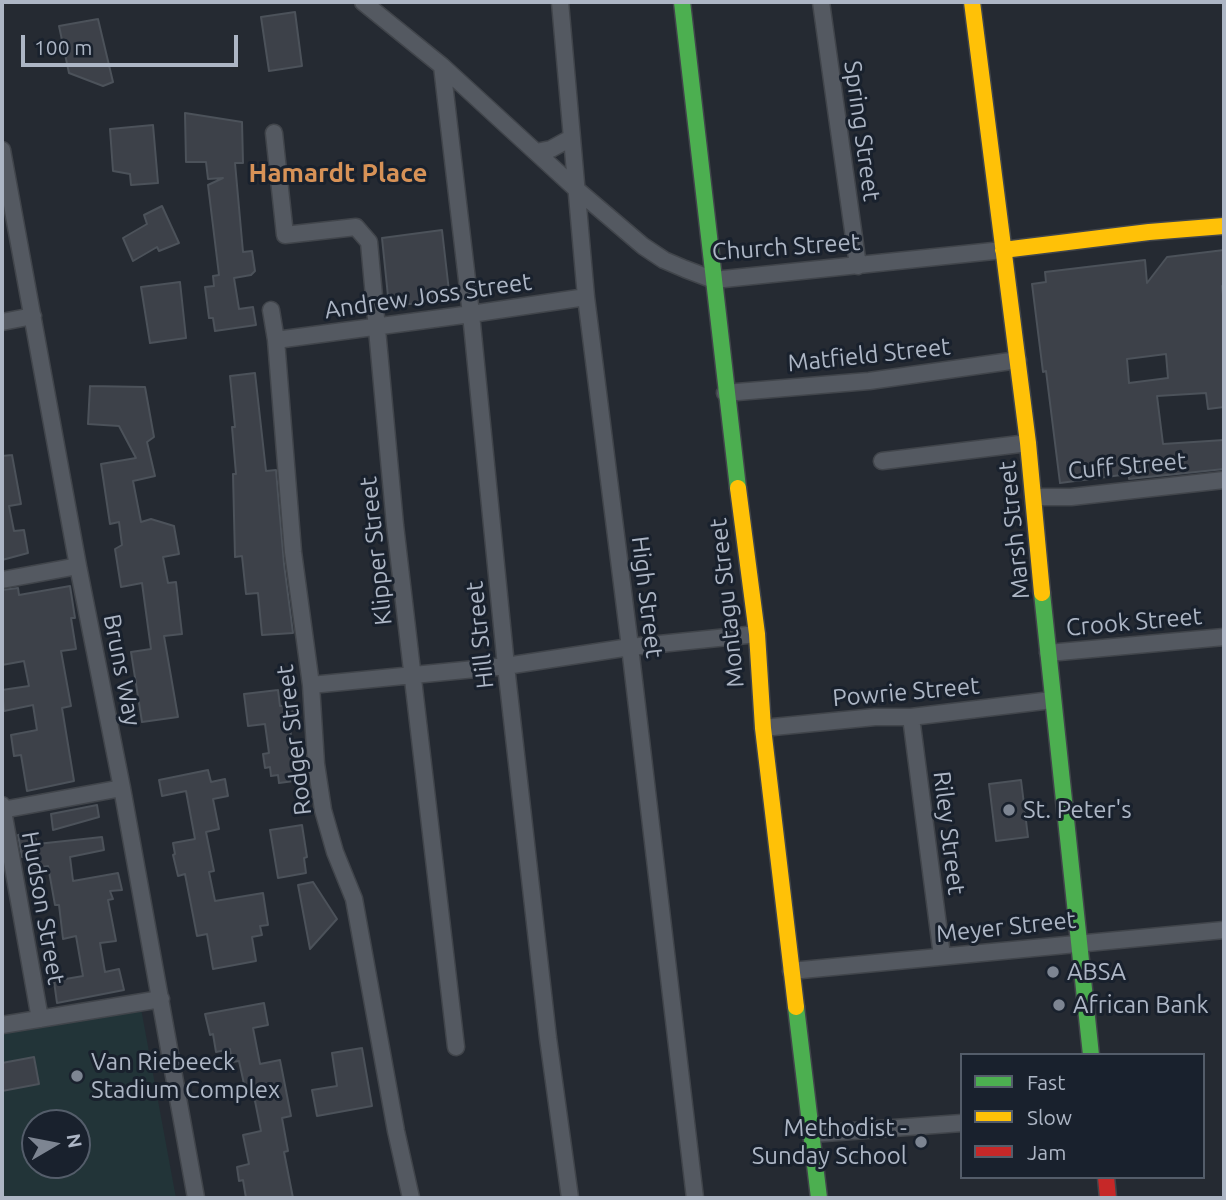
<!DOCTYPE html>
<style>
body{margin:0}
#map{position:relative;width:1226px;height:1200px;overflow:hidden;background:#252a32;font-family:Ubuntu,sans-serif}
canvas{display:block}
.frame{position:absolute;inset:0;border:4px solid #adb6c5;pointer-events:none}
.legend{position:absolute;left:960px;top:1053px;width:245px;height:126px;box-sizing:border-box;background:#19212d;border:2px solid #545d6a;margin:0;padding:9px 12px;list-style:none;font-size:21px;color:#adb6c5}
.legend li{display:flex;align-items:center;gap:14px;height:35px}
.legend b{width:35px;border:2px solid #545d6a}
.north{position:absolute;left:21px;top:1109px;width:70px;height:70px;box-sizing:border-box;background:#19212d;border:2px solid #545d6a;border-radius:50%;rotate:80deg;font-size:19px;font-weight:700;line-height:28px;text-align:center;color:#adb6c5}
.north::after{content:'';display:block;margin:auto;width:24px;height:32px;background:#7d8592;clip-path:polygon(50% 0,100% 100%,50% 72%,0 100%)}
.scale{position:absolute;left:21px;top:35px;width:217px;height:32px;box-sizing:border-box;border:4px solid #adb6c5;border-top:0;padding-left:9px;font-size:21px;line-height:24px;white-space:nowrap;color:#adb6c5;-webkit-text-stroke:5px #19212d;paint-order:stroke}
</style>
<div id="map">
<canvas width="1226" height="1200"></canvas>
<div class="frame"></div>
<ul class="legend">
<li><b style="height:9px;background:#4caf50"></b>Fast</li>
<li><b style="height:9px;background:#ffc107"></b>Slow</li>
<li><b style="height:9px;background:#c62828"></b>Jam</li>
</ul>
<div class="north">N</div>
<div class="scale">100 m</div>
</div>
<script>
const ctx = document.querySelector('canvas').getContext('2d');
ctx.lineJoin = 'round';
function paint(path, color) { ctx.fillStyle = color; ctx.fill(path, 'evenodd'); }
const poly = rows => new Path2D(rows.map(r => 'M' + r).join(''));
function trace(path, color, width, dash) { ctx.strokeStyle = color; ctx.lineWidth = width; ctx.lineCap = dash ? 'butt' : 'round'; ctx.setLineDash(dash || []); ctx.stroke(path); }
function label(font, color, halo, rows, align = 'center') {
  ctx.font = font + ' Ubuntu,sans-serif'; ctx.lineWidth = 6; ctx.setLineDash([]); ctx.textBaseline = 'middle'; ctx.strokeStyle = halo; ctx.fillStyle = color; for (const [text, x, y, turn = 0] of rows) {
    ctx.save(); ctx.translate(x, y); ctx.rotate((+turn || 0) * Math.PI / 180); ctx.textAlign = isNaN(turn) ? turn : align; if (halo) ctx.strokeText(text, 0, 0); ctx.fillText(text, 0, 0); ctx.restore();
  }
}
paint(poly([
 [140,1003,176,1198,2,1198,2,1028],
 [35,1123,77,1123,77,1165,35,1165]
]), '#223438');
const building = poly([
 [295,12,302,66,269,71,261,17,295,12],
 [98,19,113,82,103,86,69,73,59,26,98,19],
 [185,113,242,122,243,163,235,163,243,252,252,251,255,271,251,275,234,278,239,309,253,307,256,325,215,331,213,318,209,318,205,287,214,286,213,276,219,275,208,185,223,178,208,179,206,162,186,162,185,113],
 [153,125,158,183,131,185,130,174,113,171,110,129,153,125],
 [162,206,179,243,159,251,157,247,133,261,123,238,147,224,144,215,162,206],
 [442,230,450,300,389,306,382,238,442,230],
 [1224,250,1224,286,1222,286,1224,305,1224,407,1208,409,1206,393,1157,396,1163,444,1224,440,1224,469,1129,479,1129,474,1060,483,1046,371,1043,372,1032,284,1046,282,1045,272,1145,260,1147,283,1167,257,1224,250],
 [1166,354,1168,378,1129,383,1127,359,1166,354],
 [180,282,186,338,150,343,141,287,180,282],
 [255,373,266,471,276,470,284,564,293,633,262,635,258,593,246,594,242,556,235,557,233,474,236,474,232,427,235,427,230,376,255,373],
 [90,386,145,387,154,437,147,442,155,476,133,481,141,522,151,519,174,526,179,554,163,557,168,583,176,582,182,634,164,636,178,717,142,722,131,652,151,649,142,583,121,587,115,549,122,545,119,522,110,524,101,464,136,458,119,426,88,424,90,386],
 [12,455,21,504,9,506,14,531,24,530,28,553,2,560,2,456,12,455],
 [70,586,75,618,71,618,76,649,61,651,71,706,62,708,74,781,27,791,21,755,14,756,11,735,37,730,33,705,4,711,2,690,29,686,24,661,2,665,2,590,18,588,19,595,70,586],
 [278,690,280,706,292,705,294,722,290,723,294,781,279,783,278,775,271,776,270,767,265,768,263,754,269,753,265,724,248,726,244,694,278,690],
 [208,770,211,782,225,779,228,796,213,799,219,829,206,832,214,871,209,872,215,901,263,893,268,925,260,926,262,935,252,937,256,961,213,969,207,934,197,936,185,874,178,876,173,855,175,854,173,843,195,839,186,791,162,796,159,780,208,770],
 [1021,780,1028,837,996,841,989,784,1021,780],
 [97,805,99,817,53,830,51,814,97,805],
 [302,825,307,857,304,858,306,873,278,878,270,830,302,825],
 [34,832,37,844,102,837,104,850,70,857,73,881,118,873,122,890,110,891,113,899,108,900,116,941,100,943,105,972,119,969,124,990,57,1003,54,981,83,976,76,936,63,939,59,905,55,905,48,866,32,868,30,856,22,857,18,835,34,832],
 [313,882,337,919,310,949,298,885,313,882],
 [264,1003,268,1025,253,1028,260,1064,280,1060,291,1116,282,1118,288,1151,284,1152,293,1198,246,1198,243,1180,239,1181,237,1167,249,1164,243,1135,261,1131,255,1101,246,1093,239,1061,232,1062,230,1049,216,1052,213,1034,210,1035,205,1014,264,1003],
 [362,1048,372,1106,317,1116,312,1090,337,1086,332,1053,362,1048],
 [34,1057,39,1084,2,1091,2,1063,34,1057]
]);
paint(building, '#3d4149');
trace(building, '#4c525a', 2);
const street = poly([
 [363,2,442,66,575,188,643,246,664,260,685,269,714,280,1003,250],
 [560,2,586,297,630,647,695,1198],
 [821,2,858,266],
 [442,66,471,314,506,666,548,1038,570,1198],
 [274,133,285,235,356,227,369,242,395,525,456,1047],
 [2,150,78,566,122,788,196,1198],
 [536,152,551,149,571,138],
 [271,310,276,340,293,552,311,685,316,764,323,810,335,852,354,899,396,1131,411,1198],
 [2,322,33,316],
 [276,340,471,314,586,297],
 [725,393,869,381,1018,360],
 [882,461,1028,443],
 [1034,497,1071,497,1224,480],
 [2,580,78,566],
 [1048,653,1224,637],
 [311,685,506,666,630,647,757,634],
 [911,717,942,956],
 [763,728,875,717,911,717,1052,700],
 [2,805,40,1019],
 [2,810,122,788],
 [791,971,1224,930],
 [2,1025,161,999],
 [811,1134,962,1123]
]);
const fast = poly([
 [682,2,738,488],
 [1042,593,1091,1055],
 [796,1007,819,1198]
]);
const slow = poly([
 [972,2,1028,443,1042,593],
 [1003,250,1149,232,1224,226],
 [738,488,757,634,763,728,796,1007]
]);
const jam = poly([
 [1106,1177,1108,1198]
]);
trace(street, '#41454b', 19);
trace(fast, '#41454b', 19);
trace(slow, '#41454b', 19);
trace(jam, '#41454b', 19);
trace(street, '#545961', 16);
trace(fast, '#4caf50', 16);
trace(slow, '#ffc107', 16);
trace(jam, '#c62828', 16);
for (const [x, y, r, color] of [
 [1009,810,7,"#7d8592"],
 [1053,972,7,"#7d8592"],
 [1059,1005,7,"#7d8592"],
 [77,1076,7,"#7d8592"],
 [921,1142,7,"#7d8592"]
]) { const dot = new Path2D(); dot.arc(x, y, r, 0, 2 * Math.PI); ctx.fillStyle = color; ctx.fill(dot); trace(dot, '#19212d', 2.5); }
label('24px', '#adb6c5', '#19212d', [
 ["Spring Street",862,131,82],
 ["Church Street",786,247,-4],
 ["Andrew Joss Street",428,296,-8],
 ["Matfield Street",869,355,-6],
 ["Cuff Street",1127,466,-5],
 ["Marsh Street",1014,530,-96],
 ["Klipper Street",376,551,-96],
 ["High Street",647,597,83],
 ["Montagu Street",727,603,-96],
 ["Crook Street",1134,622,-5],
 ["Hill Street",480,635,-96],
 ["Bruns Way",122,670,79],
 ["Powrie Street",906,692,-5],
 ["Rodger Street",294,740,-97],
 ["Riley Street",949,833,83],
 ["Hudson Street",43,908,80],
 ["Meyer Street",1006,927,-6]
]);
label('24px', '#adb6c5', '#19212d', [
 ["St. Peter's",1023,810],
 ["ABSA",1067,972],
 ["African Bank",1073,1005],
 ["Van Riebeeck",91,1062],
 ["Stadium Complex",91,1090],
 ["Methodist -",907,1128,"right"],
 ["Sunday School",907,1156,"right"]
], 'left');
label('bold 26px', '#d79257', '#19212d', [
 ["Hamardt Place",338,173]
]);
</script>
